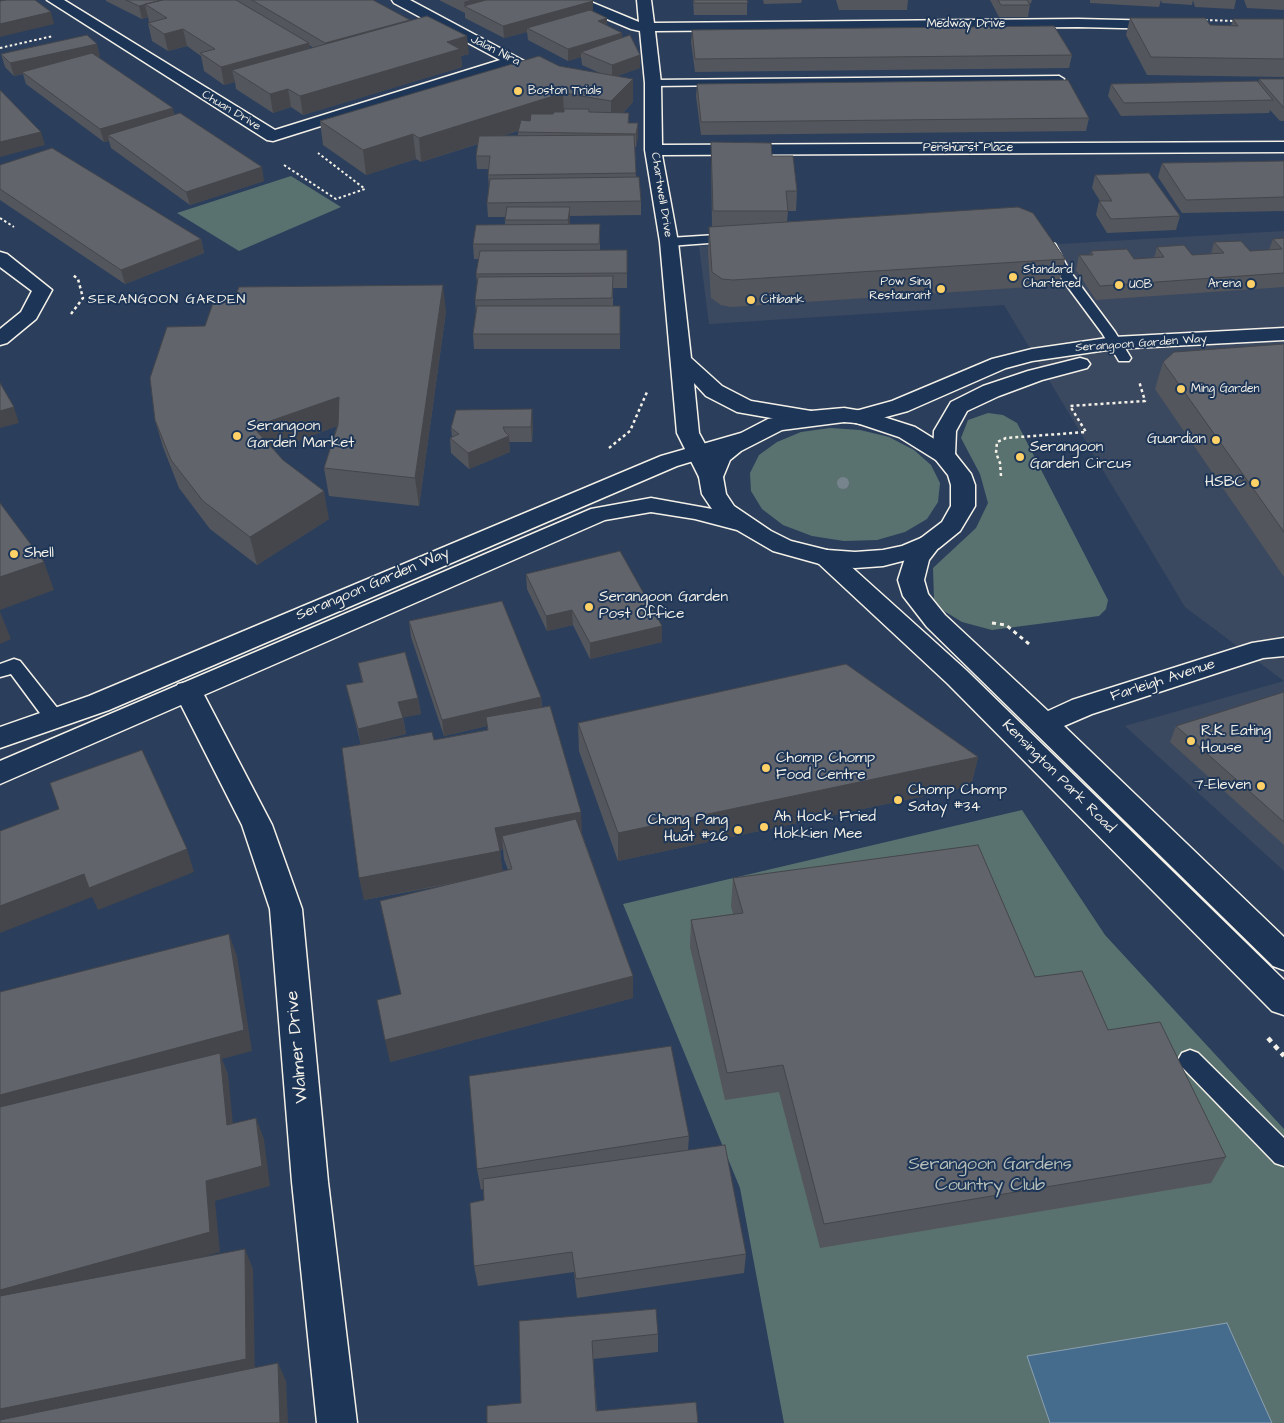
<!DOCTYPE html>
<style>
body{margin:0}
canvas{display:block;background:#2b3e5b}
</style>
<canvas width="1284" height="1423"></canvas>
<script>
const ctx = document.querySelector('canvas').getContext('2d');
ctx.lineJoin = 'round';
function paint(path, color) { ctx.fillStyle = color; ctx.fill(path, 'evenodd'); }
const poly = rows => new Path2D(rows.map(r => 'M' + r).join(''));
function trace(path, color, width, dash) { ctx.strokeStyle = color; ctx.lineWidth = width; ctx.lineCap = dash ? 'butt' : 'round'; ctx.setLineDash(dash || []); ctx.stroke(path); }
function label(font, color, halo, rows, align = 'center') {
  ctx.font = font + ' "Architects Daughter",sans-serif'; ctx.lineWidth = 4; ctx.setLineDash([]); ctx.textBaseline = 'middle'; ctx.strokeStyle = halo; ctx.fillStyle = color; for (const [text, x, y, turn = 0] of rows) {
    ctx.save(); ctx.translate(x, y); ctx.rotate((+turn || 0) * Math.PI / 180); ctx.textAlign = isNaN(turn) ? turn : align; if (halo) ctx.strokeText(text, 0, 0); ctx.fillText(text, 0, 0); ctx.restore();
  }
}
paint(poly([
 [1009,227,1043,245,1284,231,1284,871,1125,726,1284,681,1185,607,1004,305,709,324,699,246]
]), '#3b4960');
paint(poly([
 [291,176,341,207,239,251,177,213],
 [988,413,1003,415,1017,423,1108,600,1106,609,1099,616,992,630,962,622,944,611,934,599,933,568,976,528,988,503,980,474,961,438,968,420],
 [830,428,860,430,889,437,914,450,931,465,940,483,938,502,927,519,905,532,877,540,844,541,812,536,783,525,762,509,751,491,750,473,759,455,777,442,801,432],
 [1022,810,1105,935,1284,1129,1284,1423,784,1423,740,1188,623,904]
]), '#5a726f');
const water = poly([
 [1227,1323,1272,1423,1050,1423,1027,1356,1227,1323]
]);
paint(water, '#456b8d');
trace(water, '#8ba1b1', 1);
const lane = poly([
 [1059,76,1064,79,1063,81,653,86,648,83,653,80,1059,76],
 [732,234,736,235,738,238,736,241,669,246,663,242,669,238,732,234],
 [1050,243,1055,244,1069,270,1115,332,1131,358,1129,361,1119,361,1102,333,1056,271,1044,247,1050,243],
 [14,659,20,661,62,714,64,719,62,724,55,726,48,724,11,674,0,677,0,664,14,659],
 [1190,1050,1198,1053,1284,1138,1284,1166,1275,1163,1182,1067,1178,1060,1182,1053,1190,1050]
]);
const street = poly([
 [47,0,64,0,275,130,500,60,394,3,392,0,410,0,526,62,529,65,526,68,521,70,512,66,273,141,267,140,47,0],
 [567,0,586,0,639,22,637,0,651,0,654,23,1078,19,1165,21,1170,22,1172,25,1170,28,1165,29,1078,27,655,31,661,83,662,145,1284,142,1284,152,662,155,678,242,691,358,722,386,751,401,811,411,819,413,822,418,819,423,811,425,737,412,706,396,694,383,699,433,723,477,719,482,711,484,703,482,699,477,677,433,660,242,645,150,645,83,640,31,631,29,569,3,567,0],
 [0,252,7,254,52,290,36,319,7,343,0,345,0,329,21,312,32,291,0,267,0,252],
 [1284,328,1284,340,1114,349,1032,361,1006,368,908,411,860,424,852,422,849,417,852,412,892,401,992,359,1032,349,1114,337,1284,328],
 [1080,358,1087,360,1090,364,1087,368,1042,380,999,396,967,411,956,431,955,455,952,460,944,462,936,460,933,455,934,431,951,402,983,386,1028,371,1080,358],
 [930,535,939,538,942,543,929,560,924,580,928,594,945,615,1048,711,1072,700,1252,643,1284,638,1284,656,1263,658,1092,714,1064,726,1284,937,1284,970,1273,966,927,627,903,596,898,580,905,558,908,553,921,538,930,535],
 [827,550,836,553,966,670,1284,980,1284,1015,1272,1011,948,684,818,563,815,558,818,553,827,550],
 [188,682,198,684,202,691,272,825,302,909,328,1182,357,1423,317,1423,292,1182,270,909,242,825,174,691,178,684,188,682]
]);
const secondary = poly([
 [844,408,868,412,915,427,952,450,971,474,975,485,975,506,960,531,939,548,918,557,883,566,855,568,827,566,773,551,737,530,695,519,651,512,605,520,0,784,0,761,591,509,651,498,712,509,702,494,699,477,704,465,710,456,677,466,109,710,0,748,0,727,89,696,661,456,741,433,768,419,811,411,844,408],
 [844,422,857,423,899,437,936,460,948,475,951,485,951,506,942,522,921,538,902,546,883,550,855,552,827,550,791,541,771,531,734,506,726,494,723,477,730,460,741,451,782,430,844,422]
]);
trace(lane, '#f4f1e8', 3);
trace(street, '#f4f1e8', 3);
trace(secondary, '#f4f1e8', 3);
trace(poly([
 [1205,20,1236,21],
 [0,48,53,36],
 [284,165,336,199,365,189,318,153],
 [0,218,14,227]
]), '#f4f1e8', 2, [2.5, 2.5]);
trace(poly([
 [71,314,83,298,78,279,73,275],
 [609,448,630,431,647,392],
 [1001,476,1000,463,996,453,997,442,1006,438,1086,432,1070,406,1145,401,1139,381]
]), '#f4f1e8', 2.5, [3, 3]);
trace(poly([
 [992,623,1006,625,1029,644]
]), '#f4f1e8', 3, [4, 4]);
trace(poly([
 [1268,1038,1284,1056]
]), '#f4f1e8', 4.5, [5, 5]);
paint(lane, '#1d3557');
paint(street, '#1d3557');
paint(secondary, '#1d3557');
ctx.fillStyle = '#77848e';
for (const [x, y] of [
 [843,483]
]) { ctx.beginPath(); ctx.arc(x, y, 6, 0, 2 * Math.PI); ctx.fill(); }
paint(poly([
 [106,0,373,0,410,20,469,54,461,56,462,67,303,115,291,107,273,113,236,89,235,82,224,85,204,71,201,56,187,46,168,51,152,41,148,23,150,22,149,22,148,17,142,19,106,1],
 [309,45,314,48,310,49],
 [439,0,592,0,593,1,593,11,607,18,607,26,622,38,640,68,617,76,633,102,623,113,629,113,629,123,638,123,638,136,636,147,635,147,636,177,641,201,641,215,570,216,570,224,600,224,600,251,627,250,627,288,613,288,613,306,620,321,620,349,474,349,473,334,476,313,475,300,477,283,476,274,479,259,474,259,473,244,505,225,505,217,488,217,487,203,489,188,488,175,488,169,477,169,476,156,478,144,421,162,416,159,366,175,323,145,320,121,559,66,602,74,582,65,581,57,568,61,528,40,527,32,504,38,465,18,465,13],
 [518,131,518,136,502,136],
 [693,0,747,0,747,15,694,15],
 [763,0,802,0,801,3,764,4],
 [836,0,908,0,907,10,839,10],
 [990,0,1032,0,1031,3,1029,4,1030,5,1028,17,999,17],
 [1090,0,1161,0,1159,7,1090,3],
 [1161,0,1193,0,1192,5,1162,3],
 [1193,0,1236,0,1234,9,1195,7],
 [1244,0,1284,0,1284,10,1247,8],
 [1130,18,1210,25,1231,26,1233,19,1284,19,1284,77,1147,75,1126,35],
 [692,30,1072,55,1069,68,695,72,691,42],
 [1,54,100,56,98,57,264,181,190,205,111,148,109,141,104,142,26,84,23,74,14,76,5,67],
 [1259,79,1284,79,1284,121,1280,121,1270,110,1269,113,1121,116,1108,96,1111,84,1258,83],
 [697,84,1089,118,1086,131,701,135,696,96],
 [711,142,772,156,797,191,796,211,788,211,787,222,1065,259,1059,285,731,307,721,305,711,298,708,253,709,227,712,227,711,161],
 [1284,161,1284,211,1182,213,1158,177,1162,163],
 [0,165,201,239,204,253,125,284,0,200],
 [1095,175,1180,216,1176,230,1107,233,1096,215,1099,201,1100,201,1092,188],
 [1284,238,1284,287,1096,300,1076,270,1079,255,1090,255,1091,251,1134,259,1154,258,1157,247,1192,255,1211,254,1214,242,1250,251,1269,250,1273,239],
 [446,311,419,506,329,496,324,468,337,426,274,450,329,519,257,565,210,529,179,488,163,447,155,420,205,326],
 [1284,344,1284,577,1155,389,1163,362],
 [533,424,532,442,509,442,510,452,469,469,451,453,450,438,452,437,451,428],
 [526,574,662,626,662,642,590,659,573,625,547,631,527,589],
 [409,621,541,697,542,707,582,834,633,976,633,998,390,1062,401,994,380,901,456,883,364,900,434,740,487,730,487,726,444,736,411,637],
 [503,849,504,859,508,870,502,871,500,850],
 [358,663,418,698,421,714,403,717,406,734,361,745,346,685,362,682],
 [1284,692,1284,845,1170,742,1176,726],
 [578,723,978,757,971,786,618,861,579,751],
 [733,878,1035,977,1108,1030,1226,1157,1211,1183,820,1248,779,1092,725,1100,690,947,691,920,733,914,731,906],
 [689,1136,688,1150,746,1254,744,1273,577,1298,574,1272,478,1286,474,1266,484,1200,483,1189,481,1190,477,1169],
 [519,1321,658,1334,658,1352,593,1359,597,1411,521,1403]
]), '#53565c');
paint(poly([
 [470,0,515,0,465,6,464,2],
 [593,1,593,13,527,28,527,32,504,38,503,26],
 [145,5,148,17,142,19,139,6],
 [51,12,54,24,0,37,0,24],
 [607,18,607,30,598,21],
 [410,20,411,32,327,55,325,43],
 [183,29,187,46,168,51,164,34],
 [622,33,622,45,581,52,581,57,568,61,568,49],
 [467,36,469,54,461,56,462,67,303,115,300,96,447,42],
 [309,43,312,61,232,70,235,82,224,85,221,67],
 [97,44,100,56,25,74,22,72,23,74,14,76,10,63],
 [640,55,640,68,612,78,612,65],
 [633,79,633,102,611,125,611,101],
 [288,89,291,107,273,113,270,94],
 [563,93,564,116,421,162,419,138],
 [173,108,176,121,108,135,109,141,104,142,100,129],
 [638,123,638,136,636,147,636,134],
 [41,132,45,145,0,157,0,142],
 [413,134,416,159,366,175,363,150],
 [262,167,264,181,190,205,186,192],
 [570,207,570,221,569,234,568,220],
 [201,239,204,253,125,284,121,270],
 [443,285,446,311,419,506,415,478],
 [339,397,343,424,259,455,253,427],
 [14,407,19,423,0,428,0,411],
 [532,409,533,424,532,442,531,427],
 [509,436,510,452,469,469,468,453],
 [324,491,329,519,257,565,250,537],
 [44,562,54,590,0,610,0,577],
 [572,610,573,625,547,631,546,616],
 [0,612,11,639,0,644],
 [662,626,662,642,590,659,590,643],
 [541,697,542,713,486,717,487,726,444,736,442,720],
 [418,698,421,714,401,718,398,702],
 [403,718,406,734,361,745,358,729],
 [978,757,971,786,618,861,618,833],
 [581,812,582,834,506,848,502,836,503,849,497,850,495,828],
 [187,849,194,872,98,910,92,897,0,933,0,906,84,874],
 [500,851,503,873,364,900,359,878],
 [229,934,237,956,252,1051,222,1059,228,1074,235,1146,0,1119,0,1095],
 [633,976,633,998,390,1062,385,1040],
 [256,1118,264,1139,270,1186,215,1201,220,1252,0,1313,0,1290,206,1181],
 [245,1249,253,1269,255,1377,0,1423,0,1409],
 [278,1363,286,1381,288,1423,280,1423]
]), '#44464b');
const building = poly([
 [6,0,35,0,51,12,0,24,0,1,6,0],
 [126,0,162,0,139,6,126,0],
 [163,0,236,0,309,43,221,67,200,53,215,49,183,29,164,34,148,23,167,18,145,4,163,0],
 [252,0,373,0,410,20,325,43,252,0],
 [486,0,592,0,593,1,503,26,464,6,486,0],
 [694,0,747,0,748,3,694,3,694,0],
 [998,0,1027,0,1030,5,1001,5,998,0],
 [590,10,607,18,598,21,622,33,568,49,527,28,590,10],
 [427,16,467,36,447,42,460,49,300,96,288,89,270,94,232,70,427,16],
 [1130,18,1205,18,1210,25,1238,26,1233,19,1284,19,1284,59,1151,57,1130,18],
 [1054,26,1072,55,695,59,692,30,1054,26],
 [87,35,97,44,10,63,1,54,87,35],
 [630,35,640,55,612,65,581,52,630,35],
 [92,53,173,108,100,129,22,72,92,53],
 [539,56,559,66,633,79,611,101,563,93,419,138,413,134,363,150,320,121,539,56],
 [1259,79,1284,79,1284,108,1259,79],
 [1068,80,1089,118,701,122,697,84,1068,80],
 [1257,81,1273,100,1124,103,1111,84,1257,81],
 [0,90,41,132,0,142,0,90],
 [564,109,589,109,589,112,629,113,628,123,638,123,636,134,518,132,521,120,530,121,531,114,553,114,554,112,564,112,564,109],
 [180,113,262,167,186,192,108,135,180,113],
 [634,135,636,173,488,175,490,156,476,156,479,136,634,135],
 [711,142,771,143,772,156,793,156,797,191,786,191,788,211,713,211,711,142],
 [52,148,201,239,121,270,0,189,0,165,52,148],
 [1284,161,1284,197,1186,200,1162,163,1284,161],
 [1149,173,1180,216,1111,219,1099,201,1112,201,1095,175,1149,173],
 [639,177,641,201,487,203,490,179,639,177],
 [507,207,570,207,568,220,505,220,507,207],
 [1018,207,1033,213,1065,259,733,280,722,279,712,272,709,227,1018,207],
 [600,224,599,244,473,244,476,225,600,224],
 [1284,238,1284,273,1100,286,1079,255,1093,255,1091,251,1127,249,1134,259,1164,257,1157,247,1184,245,1192,255,1224,253,1214,242,1241,241,1250,251,1282,249,1273,239,1284,238],
 [627,250,627,273,476,274,480,251,627,250],
 [613,276,612,298,475,300,478,277,613,276],
 [443,285,415,478,324,468,338,425,339,397,253,427,283,460,324,491,250,537,203,501,171,460,155,420,150,378,167,327,205,326,213,303,233,302,239,287,443,285],
 [477,306,620,306,620,334,473,334,477,306],
 [1284,344,1284,532,1163,362,1174,352,1284,344],
 [0,383,14,407,0,411,0,383],
 [532,409,531,427,503,427,505,432,509,436,468,453,450,438,459,434,451,428,456,410,532,409],
 [0,503,44,562,0,577,0,503],
 [620,551,662,626,590,643,572,610,546,616,526,574,620,551],
 [502,601,541,697,442,720,409,621,502,601],
 [405,652,418,698,398,702,403,718,358,729,346,685,363,682,358,663,405,652],
 [846,664,978,757,618,833,578,723,846,664],
 [1284,692,1284,822,1176,726,1284,692],
 [550,706,581,812,495,828,500,851,359,878,342,748,432,732,434,740,488,730,486,717,550,706],
 [142,750,187,849,89,888,84,874,0,906,0,831,59,809,50,783,142,750],
 [576,819,633,976,385,1040,377,1000,401,994,380,901,512,869,502,836,576,819],
 [978,845,1035,977,1082,971,1108,1030,1160,1022,1226,1157,824,1224,783,1065,727,1073,691,920,743,913,733,878,978,845],
 [229,934,244,1030,0,1095,0,992,229,934],
 [671,1046,689,1136,477,1169,469,1076,671,1046],
 [220,1053,227,1125,256,1118,262,1166,206,1181,210,1232,0,1290,0,1107,220,1053],
 [725,1145,746,1254,576,1279,572,1252,474,1266,470,1203,484,1200,483,1179,725,1145],
 [245,1249,246,1359,0,1409,0,1296,245,1249],
 [656,1309,658,1334,592,1341,596,1411,696,1402,698,1423,487,1423,487,1406,521,1403,519,1321,656,1309],
 [278,1363,280,1423,0,1423,0,1420,278,1363]
]);
paint(building, '#61646b');
trace(building, '#44464b', 1);
for (const [x, y, r, color] of [
 [518,91,5,"#ffd166"],
 [1013,277,5,"#ffd166"],
 [1251,284,5,"#ffd166"],
 [1119,285,5,"#ffd166"],
 [941,289,5,"#ffd166"],
 [751,300,5,"#ffd166"],
 [1181,389,5,"#ffd166"],
 [237,436,5,"#ffd166"],
 [1216,440,5,"#ffd166"],
 [1020,457,5,"#ffd166"],
 [1255,483,5,"#ffd166"],
 [14,554,5,"#ffd166"],
 [589,607,5,"#ffd166"],
 [1191,741,5,"#ffd166"],
 [766,768,5,"#ffd166"],
 [1261,786,5,"#ffd166"],
 [898,800,5,"#ffd166"],
 [764,827,5,"#ffd166"],
 [738,830,5,"#ffd166"]
]) { const dot = new Path2D(); dot.arc(x, y, r, 0, 2 * Math.PI); ctx.fillStyle = color; ctx.fill(dot); trace(dot, '#1d3557', 2); }
label('12px', '#f4f1e8', '#1d3557', [
 ["Medway Drive",966,24],
 ["Jalan Nira",495,51,27],
 ["Chuan Drive",231,111,31],
 ["Penshurst Place",968,148],
 ["Chartwell Drive",661,195,81],
 ["Serangoon Garden Way",1141,344,-4]
]);
label('12px', '#f4f1e8', '#1d3557', [
 ["Boston Trials",528,91],
 ["Standard",1023,270],
 ["Chartered",1023,284],
 ["Pow Sing",931,282,"right"],
 ["Restaurant",931,296,"right"],
 ["Arena",1241,284,"right"],
 ["UOB",1129,285],
 ["Citibank",761,300],
 ["Ming Garden",1191,389]
], 'left');
ctx.letterSpacing = '1px';
label('14px', '#f4f1e8', '#1d3557', [
 ["SERANGOON GARDEN",167,300]
]);
ctx.letterSpacing = '0px';
label('15px', '#f4f1e8', '#1d3557', [
 ["Serangoon",247,427],
 ["Garden Market",247,444],
 ["Guardian",1206,440,"right"],
 ["Serangoon",1030,448],
 ["Garden Circus",1030,465],
 ["HSBC",1245,483,"right"],
 ["Shell",24,554],
 ["Serangoon Garden",599,598],
 ["Post Office",599,615],
 ["R.K. Eating",1201,732],
 ["House",1201,749],
 ["Chomp Chomp",776,759],
 ["Food Centre",776,776],
 ["7-Eleven",1251,786,"right"],
 ["Chomp Chomp",908,791],
 ["Satay #34",908,808],
 ["Ah Hock Fried",774,818],
 ["Hokkien Mee",774,835],
 ["Chong Pang",728,821,"right"],
 ["Huat #26",728,838,"right"]
], 'left');
label('15px', '#f4f1e8', '#1d3557', [
 ["Serangoon Garden Way",373,585,-23],
 ["Farleigh Avenue",1163,681,-18],
 ["Kensington Park Road",1058,777,45]
]);
label('18px', '#f4f1e8', '#1d3557', [
 ["Walmer Drive",298,1047,-95]
]);
label('18px', '#b6beb8', '#1d3557', [
 ["Serangoon Gardens",990,1165],
 ["Country Club",990,1186]
]);
</script>
